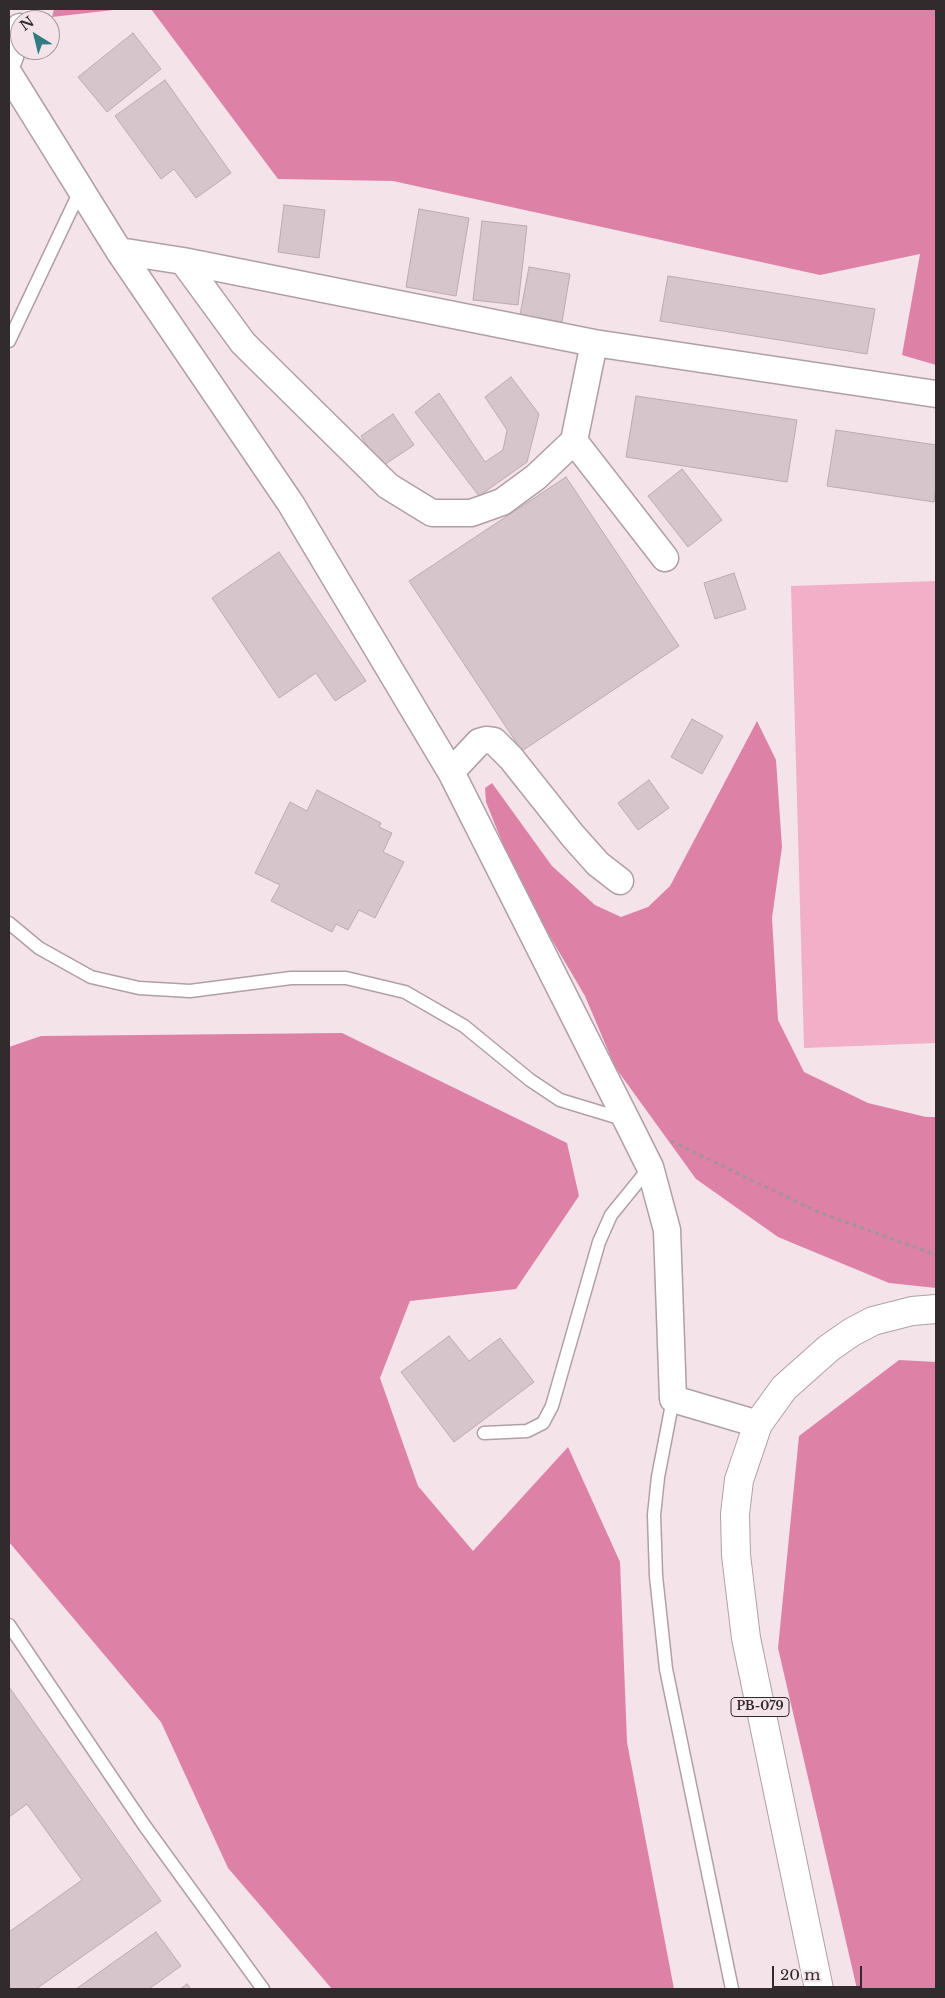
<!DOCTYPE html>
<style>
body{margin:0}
#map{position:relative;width:945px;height:1998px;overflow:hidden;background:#f4e3e9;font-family:"Libre Baskerville",serif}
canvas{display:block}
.frame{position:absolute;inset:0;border:10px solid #312b2d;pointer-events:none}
.north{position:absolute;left:10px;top:10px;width:50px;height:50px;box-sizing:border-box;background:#f4e3e9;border:1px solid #a6999e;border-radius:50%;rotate:324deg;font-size:14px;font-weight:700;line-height:20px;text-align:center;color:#312b2d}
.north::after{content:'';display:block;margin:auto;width:18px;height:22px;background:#337b83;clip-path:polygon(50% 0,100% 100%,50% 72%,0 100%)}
.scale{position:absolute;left:772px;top:1966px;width:90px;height:22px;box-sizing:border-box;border:2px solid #312b2d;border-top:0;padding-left:6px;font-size:15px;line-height:18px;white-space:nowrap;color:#312b2d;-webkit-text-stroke:4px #f4e3e9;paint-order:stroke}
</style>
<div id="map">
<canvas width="945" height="1998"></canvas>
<div class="frame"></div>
<div class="north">N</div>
<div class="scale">20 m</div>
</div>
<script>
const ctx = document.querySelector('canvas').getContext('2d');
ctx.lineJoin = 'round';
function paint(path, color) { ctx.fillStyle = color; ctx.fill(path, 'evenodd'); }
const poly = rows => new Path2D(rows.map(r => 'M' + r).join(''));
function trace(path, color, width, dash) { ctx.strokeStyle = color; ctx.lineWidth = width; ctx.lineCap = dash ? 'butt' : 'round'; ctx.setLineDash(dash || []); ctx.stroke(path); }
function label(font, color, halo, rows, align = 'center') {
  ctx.font = font + ' "Libre Baskerville",serif'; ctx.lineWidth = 5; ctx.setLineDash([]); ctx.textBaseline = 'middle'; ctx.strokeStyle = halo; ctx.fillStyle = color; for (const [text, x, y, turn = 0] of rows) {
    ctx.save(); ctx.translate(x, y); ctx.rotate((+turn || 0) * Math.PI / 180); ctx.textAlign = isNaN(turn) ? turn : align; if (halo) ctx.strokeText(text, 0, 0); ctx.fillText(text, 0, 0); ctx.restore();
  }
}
paint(poly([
 [936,581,936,1043,804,1048,791,586]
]), '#f2afc8');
paint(poly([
 [54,9,122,9,52,17],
 [151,9,936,9,936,365,902,355,920,254,820,275,393,181,278,179],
 [757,721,776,760,782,847,772,918,778,1020,804,1072,868,1103,926,1117,936,1117,936,1288,889,1283,778,1237,696,1179,615,1067,585,996,519,884,486,802,485,788,492,783,552,866,595,905,621,917,648,907,670,886],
 [342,1033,567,1143,579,1196,516,1289,410,1301,380,1378,418,1486,473,1551,568,1447,620,1562,627,1742,674,1989,332,1989,228,1868,161,1722,9,1542,9,1047,41,1036],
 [899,1360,936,1362,936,1989,857,1989,778,1648,799,1436]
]), '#de81a7');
const building = poly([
 [133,33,161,69,107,112,78,77,133,33],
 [165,80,231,173,196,198,174,169,161,179,115,116,165,80],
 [284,205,325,210,319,258,278,252,284,205],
 [419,209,469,218,456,296,406,287,419,209],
 [482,221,527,226,518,305,473,300,482,221],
 [529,267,570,274,562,322,520,315,529,267],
 [668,276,875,309,867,354,660,321,668,276],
 [511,377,539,414,527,462,479,496,415,412,439,393,485,462,503,450,507,430,485,397,511,377],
 [636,396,797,420,787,482,626,457,636,396],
 [393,414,414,445,381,467,361,436,393,414],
 [836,430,936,445,936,484,934,502,827,486,836,430],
 [682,469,722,520,688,547,648,496,682,469],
 [566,477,679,646,522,751,409,581,566,477],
 [279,552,366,681,335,701,316,673,279,698,212,598,279,552],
 [734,573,746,609,715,619,704,583,734,573],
 [692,719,723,736,702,774,671,757,692,719],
 [649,780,669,808,638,830,618,803,649,780],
 [317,790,381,823,379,827,392,833,383,852,404,862,375,918,359,910,348,930,336,924,332,932,271,901,280,885,255,873,290,802,307,811,317,790],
 [449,1336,469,1361,500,1338,534,1382,454,1442,401,1372,449,1336],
 [9,1687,161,1901,36,1989,9,1989,9,1932,82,1880,27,1804,9,1817,9,1687],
 [156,1932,181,1966,149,1989,76,1989,156,1932],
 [187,1984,191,1989,180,1989,187,1984]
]);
paint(building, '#d6c5cb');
trace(building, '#bbabb1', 1);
const service = poly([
 [9,341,80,191],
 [9,923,39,948,91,977,139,988,190,991,291,978,346,978,405,992,464,1026,530,1080,560,1100,626,1120],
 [673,1399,658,1477,654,1515,656,1576,666,1669,732,1989],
 [484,1433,527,1431,543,1423,552,1406,599,1242,611,1215,650,1167],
 [9,1625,144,1825,263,1989]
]);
const minor = poly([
 [9,59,20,27],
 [9,74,119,251,291,504,451,772,627,1121,650,1167,667,1230,673,1399,758,1424],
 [119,251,183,261,594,343,936,394],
 [183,261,243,343,388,486,432,513,471,513,502,502,536,477,574,441,594,343],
 [574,441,665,558],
 [451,772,479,742,486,740,494,741,511,758,573,836,598,864,620,881]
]);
const primary = poly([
 [819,1989,746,1638,736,1555,735,1514,739,1480,758,1424,784,1388,829,1348,852,1332,873,1321,912,1311,936,1309]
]);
trace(service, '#b0a0a5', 15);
trace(minor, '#b0a0a5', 29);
trace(primary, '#b0a0a5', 30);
trace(poly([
 [671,1141,816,1211,936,1255]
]), '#a19599', 3, [4, 4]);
trace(service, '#fff', 12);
trace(minor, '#fff', 26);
trace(primary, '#fff', 28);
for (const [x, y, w] of [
 [760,1707,58]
]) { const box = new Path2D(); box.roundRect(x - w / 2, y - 9.5, w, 19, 4); ctx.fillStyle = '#f4e3e9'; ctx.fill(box); trace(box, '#312b2d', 1); }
label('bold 12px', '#312b2d', null, [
 ["PB-079",760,1707]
]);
</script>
